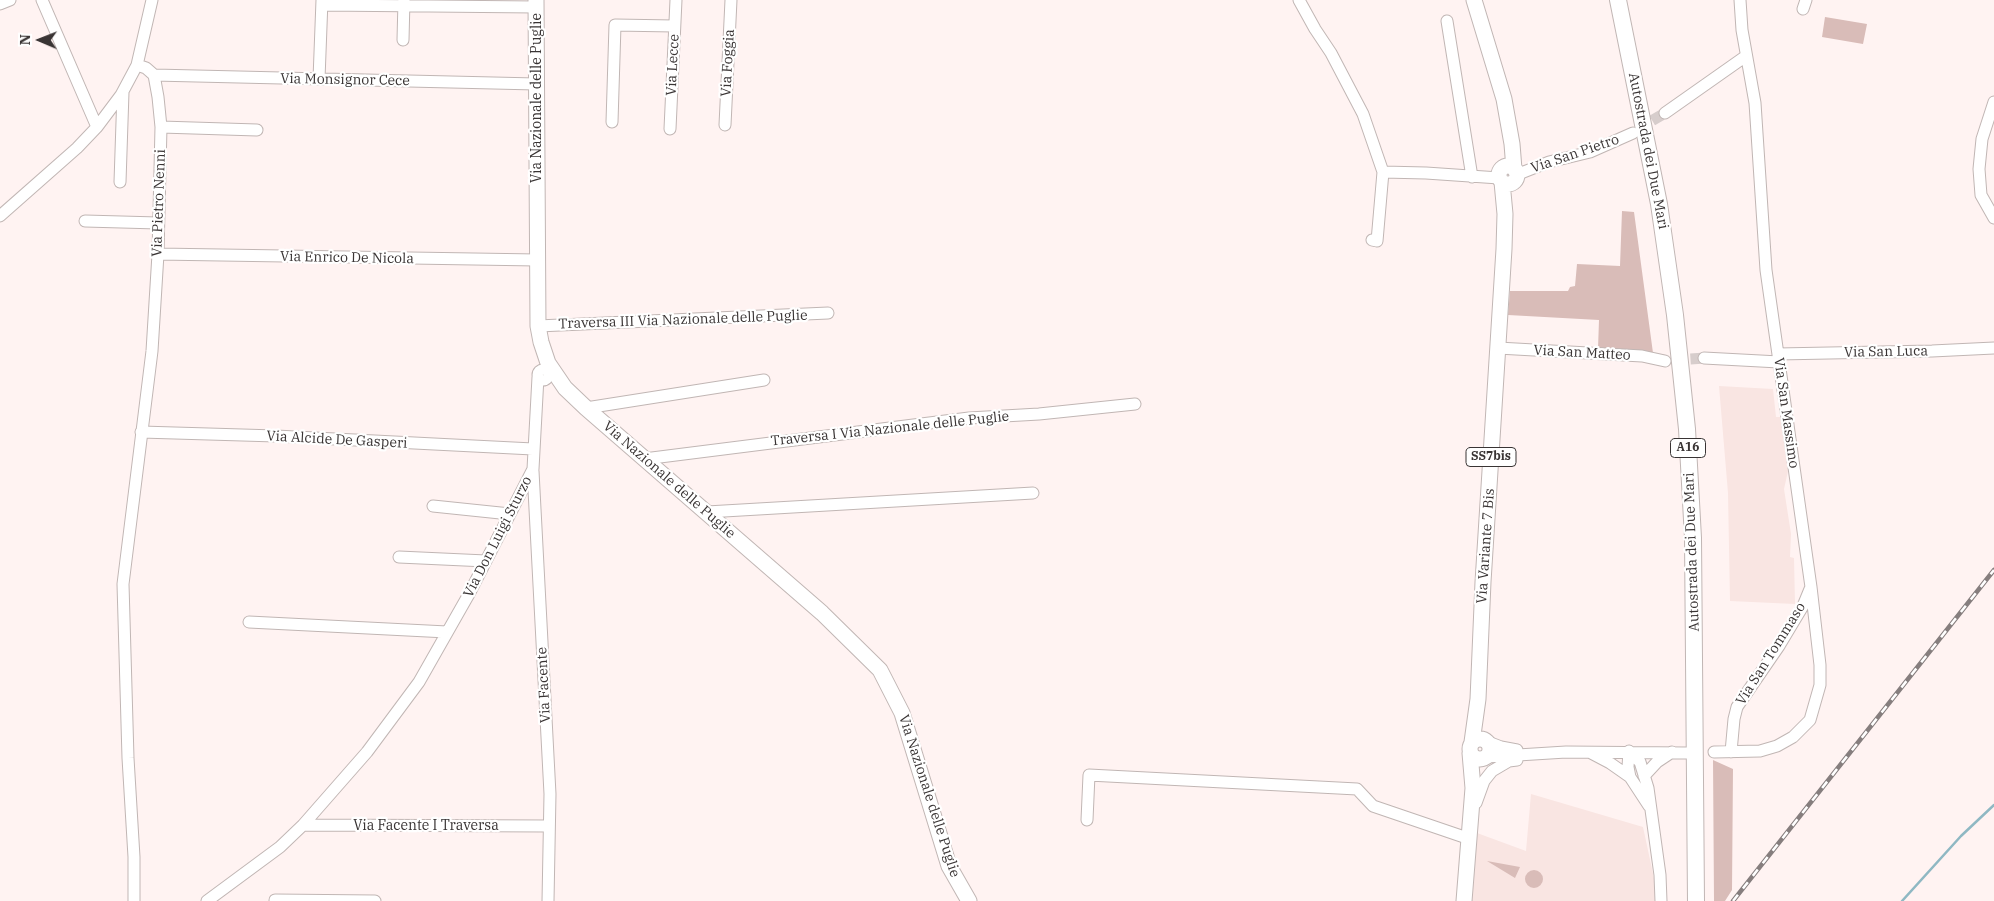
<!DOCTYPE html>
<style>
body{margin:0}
#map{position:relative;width:1994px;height:901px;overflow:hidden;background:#fff3f2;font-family:"IBM Plex Serif",serif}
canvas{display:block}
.north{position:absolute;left:15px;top:15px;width:50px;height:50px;-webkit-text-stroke:4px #fff;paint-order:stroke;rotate:271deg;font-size:14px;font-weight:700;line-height:20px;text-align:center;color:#393434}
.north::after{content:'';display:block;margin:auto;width:18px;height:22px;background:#393434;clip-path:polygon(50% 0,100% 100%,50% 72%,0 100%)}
</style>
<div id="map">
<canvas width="1994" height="901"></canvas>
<div class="north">N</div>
</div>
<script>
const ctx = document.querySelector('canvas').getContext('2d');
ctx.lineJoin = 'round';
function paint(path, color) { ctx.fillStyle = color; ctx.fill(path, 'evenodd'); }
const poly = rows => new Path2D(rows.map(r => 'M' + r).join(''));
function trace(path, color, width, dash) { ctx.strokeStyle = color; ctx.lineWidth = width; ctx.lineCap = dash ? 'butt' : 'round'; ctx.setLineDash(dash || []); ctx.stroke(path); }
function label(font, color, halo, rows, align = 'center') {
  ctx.font = font + ' "IBM Plex Serif",serif'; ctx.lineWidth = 4.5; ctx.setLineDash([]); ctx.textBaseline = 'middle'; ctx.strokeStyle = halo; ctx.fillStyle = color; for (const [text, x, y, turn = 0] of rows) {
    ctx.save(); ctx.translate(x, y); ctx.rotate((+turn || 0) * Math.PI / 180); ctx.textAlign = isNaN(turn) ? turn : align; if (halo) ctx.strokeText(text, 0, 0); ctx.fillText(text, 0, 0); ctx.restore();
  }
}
paint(poly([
 [1719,386,1773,389,1776,417,1781,417,1788,471,1784,489,1791,534,1790,557,1794,558,1795,604,1730,601,1728,493],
 [1531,794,1643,827,1655,883,1655,901,1471,901,1477,833,1526,851]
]), '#f9e5e2');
paint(poly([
 [1825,17,1867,24,1863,44,1822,37],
 [1622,211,1634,212,1653,353,1598,349,1599,320,1508,315,1510,291,1568,291,1570,287,1575,286,1577,264,1620,266],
 [1713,760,1733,769,1732,890,1725,901,1714,901],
 [1487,861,1520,867,1515,878],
 '1525 879a9 9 0 1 1 18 0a9 9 0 1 1-18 0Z'
]), '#d9bcb8');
trace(poly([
 [1902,901,1961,836,1994,805]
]), '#8fb8c3', 2.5);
trace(poly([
 [1638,129,1665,113],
 [1674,360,1704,358]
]), '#d7cdcc', 11, [11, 5.5]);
const minor = poly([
 [42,0,97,127],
 [1299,0,1315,29,1331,53,1363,114,1383,172,1377,241,1372,240],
 [0,4,10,0],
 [322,5,536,7],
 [1803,9,1806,0],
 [1447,21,1472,177],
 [403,40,404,0],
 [154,75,536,84],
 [319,79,322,0],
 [1994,102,1982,139,1979,169,1981,195,1994,218],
 [1665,113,1746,56],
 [612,122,615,25,674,26],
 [725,125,731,0],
 [161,127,257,130],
 [670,129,676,0],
 [1383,172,1426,173,1499,178],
 [1516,175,1549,162,1590,152,1633,133],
 [120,182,123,92],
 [0,216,77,148,97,127,121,95,137,65,152,0],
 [85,221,158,223],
 [158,254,537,260],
 [538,326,828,313],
 [1498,348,1642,356,1665,361],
 [1778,354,1932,351,1994,348],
 [1704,358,1779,362],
 '538 375a5 5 0 1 1 10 0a5 5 0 1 1-10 0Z',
 [586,408,764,380],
 [141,432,276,436,533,449],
 [644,459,969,418,1039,414,1135,404],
 [533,471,550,794,548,901],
 [433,506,510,514],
 [707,512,1033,493],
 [399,557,486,561],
 [249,622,447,632],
 [1488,742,1501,747,1517,750],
 [1629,751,1640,762,1648,788,1660,875,1661,901],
 [1629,751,1628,767,1630,777,1649,806],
 [1714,752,1760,751,1777,746,1793,737,1810,720,1820,685,1820,665,1811,587,1766,270,1755,103,1742,30,1740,0],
 [1731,752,1734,719,1737,707,1779,646,1803,606,1810,589],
 [1591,753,1610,763,1630,777],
 [1486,757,1566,752,1687,753],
 [1644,776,1657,762,1672,752],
 [1476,803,1484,781,1492,771,1509,761,1517,760],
 [1087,820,1089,775,1357,789,1373,806,1470,839],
 [303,825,549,826],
 [275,900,375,901],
 [134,901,134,857,128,758,123,584,152,351,158,254,161,127,158,97,154,75,146,68,137,65],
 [207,901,280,847,303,825,367,752,419,682,469,594,533,469,538,377]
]);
const major = poly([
 [536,0,538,326,541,342,548,363,565,388,586,408,822,613,880,670,902,713,949,866,969,901],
 [1474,0,1504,99,1512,144,1514,169],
 '1499 175a9 9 0 1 1 18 0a9 9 0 1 1-18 0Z',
 '1470 749a10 10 0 1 1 20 0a10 10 0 1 1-20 0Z',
 [1472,742,1478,699,1483,582,1504,249,1505,214,1502,182],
 [1464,901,1473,788,1470,753]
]);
const highway = poly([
 [1618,0,1659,204,1675,315,1687,429,1693,538,1696,901]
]);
trace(minor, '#c1b6b4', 13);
trace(major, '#c1b6b4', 17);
trace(highway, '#c1b6b4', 18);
trace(minor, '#fff', 11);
trace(major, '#fff', 15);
trace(highway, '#fff', 16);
const rail = poly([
 [1733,901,1994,570]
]);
trace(rail, '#867e7e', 4.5);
trace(rail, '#fff', 2.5, [8]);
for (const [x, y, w] of [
 [1688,448,35],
 [1491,457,50]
]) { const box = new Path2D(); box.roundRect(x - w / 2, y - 9.5, w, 19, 4); ctx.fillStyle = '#fff'; ctx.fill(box); trace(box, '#393434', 1); }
label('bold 12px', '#393434', null, [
 ["A16",1688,448],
 ["SS7bis",1491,457]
]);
label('14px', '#393434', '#fff', [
 ["Via Foggia",728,63,-87],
 ["Via Lecce",673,65,-87],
 ["Via Monsignor Cece",345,80,1],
 ["Via Nazionale delle Puglie",537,98,-90],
 ["Autostrada dei Due Mari",1648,151,79],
 ["Via San Pietro",1575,154,-19],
 ["Via Pietro Nenni",159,203,-88],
 ["Via Enrico De Nicola",347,258,1],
 ["Traversa III Via Nazionale delle Puglie",683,320,-2],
 ["Via San Luca",1886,352,-1],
 ["Via San Matteo",1582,353,3],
 ["Via San Massimo",1786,413,82],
 ["Traversa I Via Nazionale delle Puglie",890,429,-6],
 ["Via Alcide De Gasperi",337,440,3],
 ["Via Nazionale delle Puglie",669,480,41],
 ["Via Don Luigi Sturzo",498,537,-63],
 ["Via Variante 7 Bis",1486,546,-86],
 ["Autostrada dei Due Mari",1692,552,-92],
 ["Via San Tommaso",1771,654,-58],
 ["Via Facente",544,685,-93],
 ["Via Nazionale delle Puglie",929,796,72],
 ["Via Facente I Traversa",426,826]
]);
</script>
